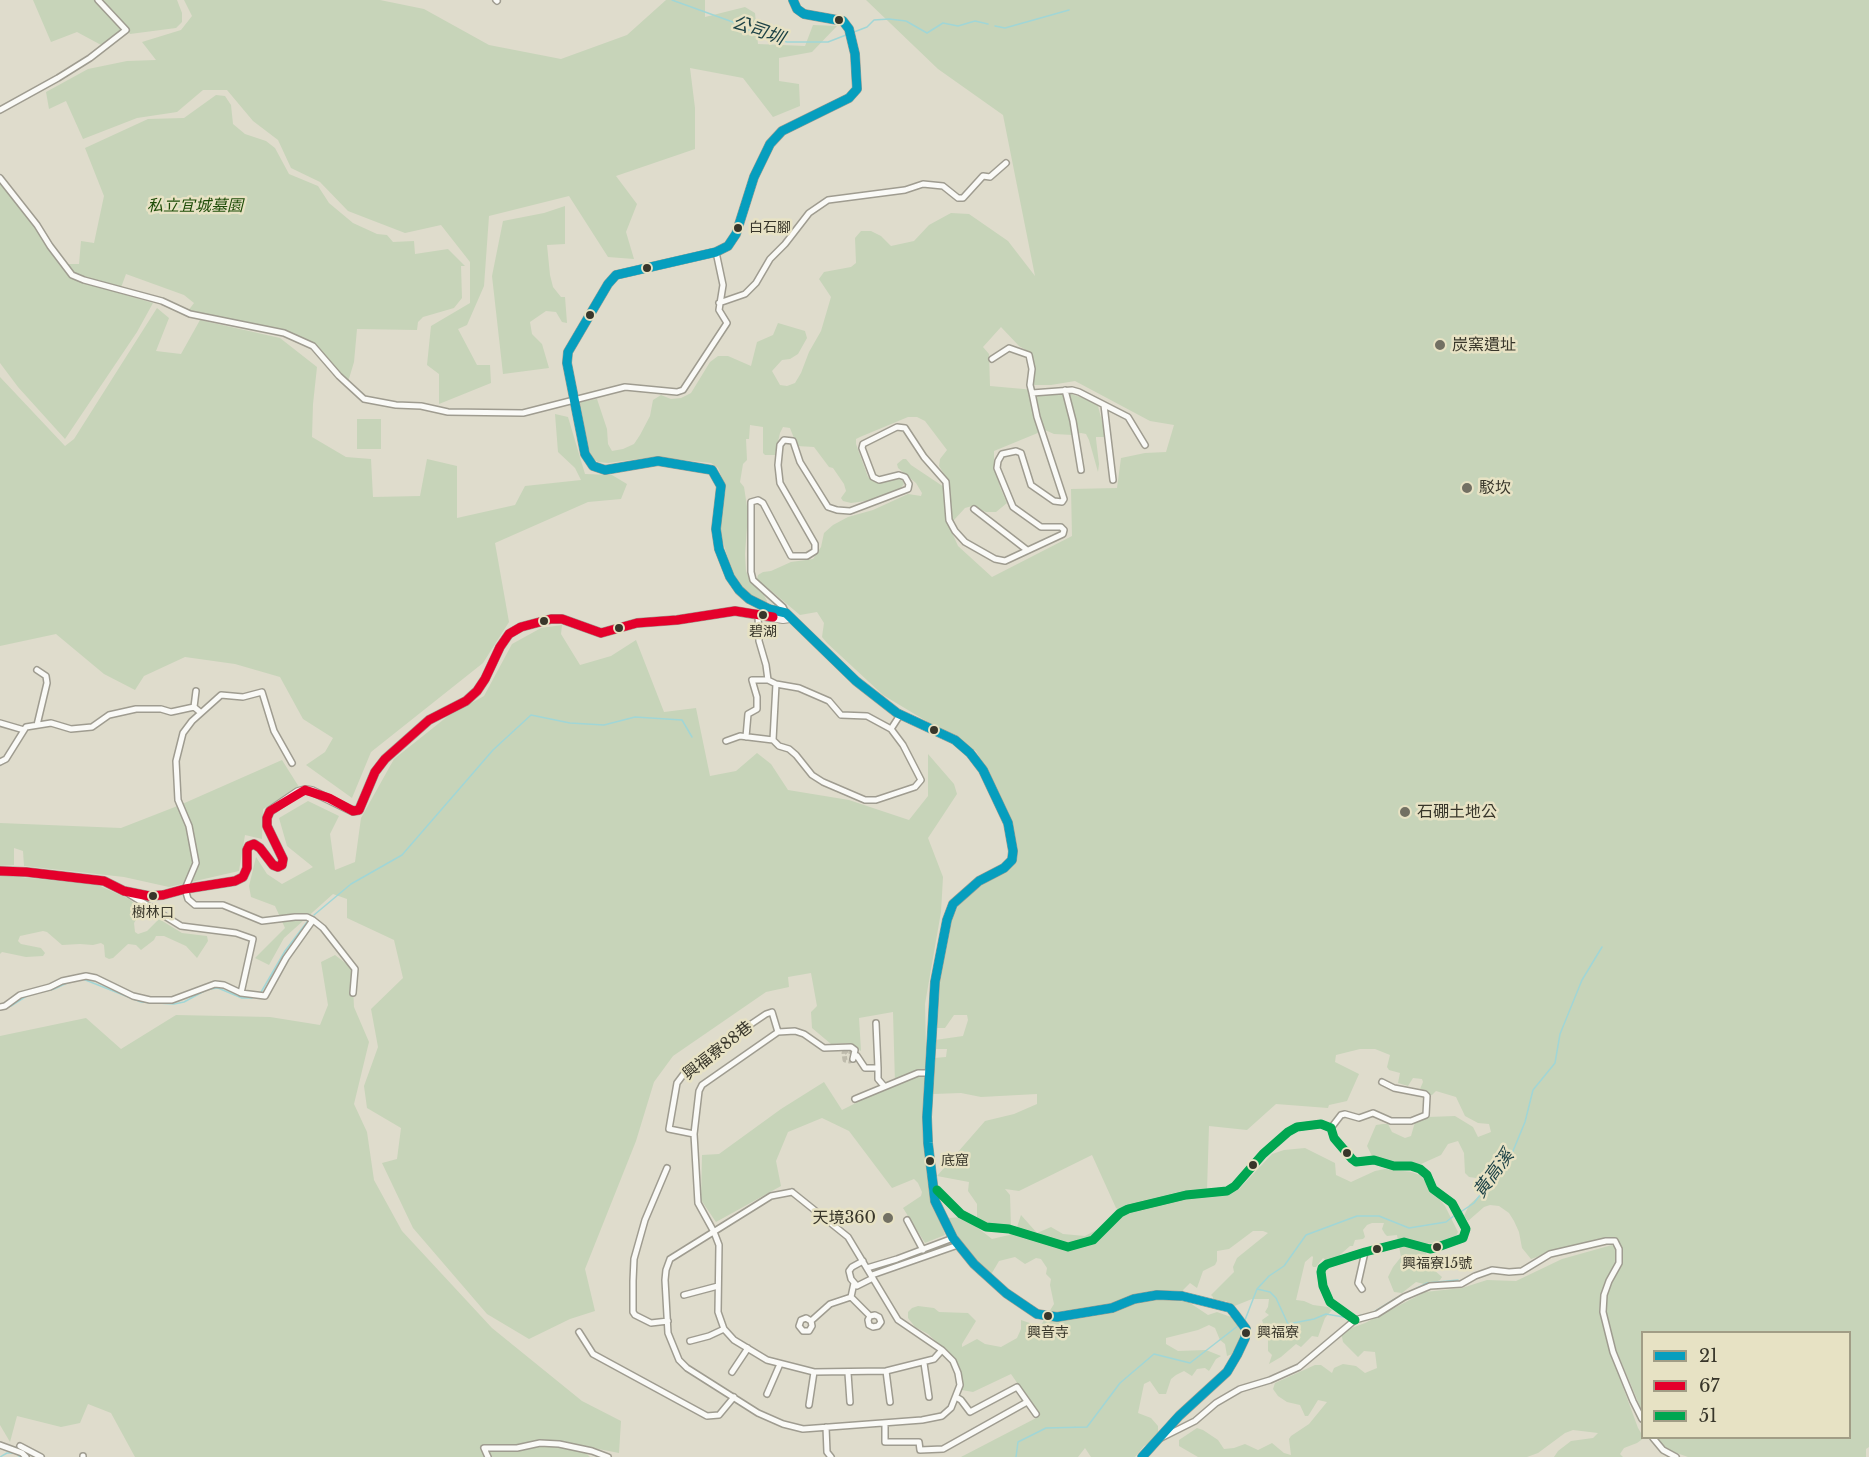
<!DOCTYPE html>
<meta charset="utf-8">
<style>
body{margin:0}
#map{position:relative;width:1869px;height:1457px;overflow:hidden;background:#dfdccc;font-family:"Libre Baskerville",serif}
canvas{display:block}
.legend{position:absolute;left:1641px;top:1331px;width:210px;height:108px;box-sizing:border-box;background:#e7e2c4;border:2px solid #a19d86;margin:0;padding:8px 10px;list-style:none;font-size:18px;color:#38362a}
.legend li{display:flex;align-items:center;gap:12px;height:30px}
.legend b{width:30px;border:2px solid #a19d86}
</style>
<div id="map">
<canvas width="1869" height="1457"></canvas>
<ul class="legend">
<li><b style="height:8px;background:#069ebe"></b>21</li>
<li><b style="height:8px;background:#e4002b"></b>67</li>
<li><b style="height:8px;background:#00a651"></b>51</li>
</ul>
</div>
<script>
const ctx = document.querySelector('canvas').getContext('2d');
ctx.lineJoin = 'round';
function paint(path, color) { ctx.fillStyle = color; ctx.fill(path, 'evenodd'); }
const poly = rows => new Path2D(rows.map(r => 'M' + r).join(''));
function trace(path, color, width, dash) { ctx.strokeStyle = color; ctx.lineWidth = width; ctx.lineCap = dash ? 'butt' : 'round'; ctx.setLineDash(dash || []); ctx.stroke(path); }
function label(font, color, halo, rows, align = 'center') {
  ctx.font = font + ' "Libre Baskerville","Noto Sans TC",serif'; ctx.lineWidth = 5; ctx.setLineDash([]); ctx.textBaseline = 'middle'; ctx.strokeStyle = halo; ctx.fillStyle = color; for (const [text, x, y, turn = 0] of rows) {
    ctx.save(); ctx.translate(x, y); ctx.rotate((+turn || 0) * Math.PI / 180); ctx.textAlign = isNaN(turn) ? turn : align; if (halo) ctx.strokeText(text, 0, 0); ctx.fillText(text, 0, 0); ctx.restore();
  }
}
paint(poly([
 [33,0,96,0,124,30,103,46,77,32,51,42],
 [103,0,177,0,182,13,182,22,176,28,130,34],
 [184,0,380,0,424,9,489,45,561,59,627,35,666,0,705,0,705,17,745,7,755,13,758,44,805,46,813,25,837,26,812,52,779,58,779,81,799,84,800,106,773,117,743,78,690,68,695,108,695,149,616,176,637,204,626,232,634,259,608,257,569,196,489,216,484,286,467,325,458,329,477,365,490,365,491,383,439,404,439,374,427,365,431,326,470,303,470,262,441,225,405,233,348,211,320,182,291,168,278,140,253,121,227,90,203,90,177,112,137,118,83,139,66,101,49,109,46,92,88,69,127,61,156,60,142,42,181,30,192,16],
 [866,0,1869,0,1869,1447,1866,1449,1866,1457,1688,1457,1665,1449,1657,1438,1850,1438,1850,1332,1642,1332,1642,1411,1617,1352,1606,1312,1607,1294,1621,1264,1616,1239,1609,1237,1567,1247,1531,1259,1522,1248,1519,1232,1514,1221,1509,1213,1499,1206,1490,1205,1484,1207,1468,1221,1464,1216,1469,1205,1490,1186,1490,1176,1487,1174,1476,1178,1469,1177,1465,1173,1464,1153,1458,1141,1448,1144,1441,1155,1421,1164,1394,1164,1373,1158,1367,1146,1376,1125,1383,1124,1388,1124,1392,1132,1405,1138,1411,1136,1415,1122,1428,1117,1455,1116,1473,1127,1478,1137,1491,1132,1489,1124,1478,1123,1465,1116,1456,1097,1436,1091,1432,1095,1429,1096,1420,1089,1423,1082,1422,1079,1413,1078,1408,1086,1398,1083,1400,1073,1389,1070,1387,1067,1390,1055,1375,1049,1360,1049,1336,1055,1335,1062,1359,1074,1347,1101,1329,1105,1328,1108,1276,1104,1247,1130,1209,1126,1207,1190,1155,1198,1118,1209,1116,1208,1092,1155,1019,1191,1005,1189,1010,1195,1011,1227,988,1225,977,1220,977,1204,968,1191,969,1182,937,1176,985,1121,1014,1114,1037,1104,1037,1094,981,1097,961,1093,933,1094,934,1058,946,1057,947,1049,934,1049,935,1040,963,1036,968,1020,967,1015,954,1015,945,1028,936,1028,935,1024,937,989,952,914,964,899,1013,861,1006,811,992,779,976,751,883,695,827,643,822,637,824,623,817,612,800,615,757,579,758,575,763,572,771,571,791,562,813,559,821,547,824,533,833,525,848,517,873,510,908,494,921,496,922,493,916,483,898,468,897,464,903,459,906,459,911,465,944,487,949,482,939,466,940,459,947,450,925,421,917,417,908,417,860,437,856,439,856,444,868,477,881,482,899,479,903,481,904,484,899,490,873,500,851,503,843,501,841,498,846,491,844,484,833,468,829,467,814,447,797,446,790,428,783,427,780,433,775,455,765,455,763,453,763,427,750,425,749,439,746,439,747,460,743,464,740,482,744,487,748,513,745,554,746,571,750,582,764,595,767,601,766,604,755,599,739,586,732,572,719,529,726,488,718,468,711,463,654,457,608,463,598,462,592,458,588,447,580,402,597,399,607,429,608,444,612,451,623,449,634,444,640,435,650,416,653,400,661,395,671,399,681,398,691,393,710,362,718,356,728,356,751,366,757,342,773,335,778,323,805,331,807,338,798,354,790,359,782,360,772,371,780,385,787,386,795,383,801,373,809,352,821,331,831,297,819,279,824,272,851,267,856,263,855,238,861,231,871,231,881,236,891,246,914,241,929,225,951,213,969,214,1008,241,1035,276,1003,115,938,69],
 [1001,327,1019,346,1031,353,1034,385,1051,385,1075,381,1150,421,1174,425,1166,452,1145,453,1121,458,1117,488,1071,489,1072,536,992,577,958,546,950,528,954,520,965,508,972,506,986,512,996,512,1007,503,1000,487,994,461,994,451,1045,430,1054,434,1073,435,1081,433,1086,434,1089,440,1098,472,1099,464,1096,439,1096,437,1106,437,1098,406,1089,400,1068,393,990,386,989,354,983,347],
 [216,95,225,96,231,105,233,124,245,134,266,141,275,148,289,174,318,186,329,203,353,223,377,234,387,235,393,242,414,241,415,254,448,249,465,266,461,266,462,298,454,308,423,317,418,322,417,330,357,329,354,362,348,382,313,350,286,333,188,311,194,303,184,295,126,274,119,293,153,303,137,332,65,439,18,387,0,363,0,181,35,227,60,264,79,264,81,241,94,243,104,196,85,148,148,119,184,118],
 [565,206,565,244,547,245,550,275,553,287,561,297,565,297,567,323,562,322,556,312,546,311,530,322,532,334,542,344,549,368,503,374,492,276,503,221,544,213],
 [157,308,169,318,156,351,181,354,200,320,280,338,317,367,313,404,312,437,346,457,371,459,373,497,420,496,427,459,457,466,457,518,515,505,525,486,581,480,575,468,558,452,555,414,568,417,585,474,612,475,627,484,621,499,588,502,495,543,509,622,483,663,371,752,352,798,306,765,325,752,333,738,303,719,280,677,235,664,185,657,144,676,135,690,104,674,56,634,0,646,0,377,65,446,74,439],
 [357,419,381,419,381,449,357,449],
 [562,625,561,634,580,665,611,656,636,640,664,712,696,708,710,776,736,771,757,753,771,764,788,790,849,800,909,820,928,796,928,754,954,784,957,794,928,838,943,877,941,912,925,1004,926,1049,922,1126,928,1183,945,1235,925,1243,903,1208,921,1196,922,1192,918,1183,914,1179,892,1188,849,1131,822,1118,788,1132,776,1161,781,1186,716,1222,701,1200,702,1155,719,1154,781,1109,824,1082,842,1110,895,1083,893,1012,859,1018,861,1051,849,1043,831,1044,812,1028,811,1012,817,1006,811,973,788,977,789,987,766,992,673,1056,654,1082,636,1141,585,1269,595,1311,570,1319,529,1339,487,1314,413,1228,382,1163,397,1159,401,1128,367,1108,364,1086,378,1047,371,1009,403,978,394,940,347,918,347,899,333,894,284,938,269,965,255,958,285,928,275,906,251,897,249,886,256,857,267,874,282,884,313,867,287,846,279,818,308,801,339,816,330,834,335,870,355,862,361,818,394,759,448,716,484,696,512,644,541,628],
 [282,760,299,787,263,809,262,839,245,835,239,871,169,887,124,877,24,866,23,851,14,848,14,865,0,866,0,823,121,828,180,805],
 [0,875,98,885,129,899,140,908,141,912,134,923,135,932,138,934,147,931,159,919,182,933,207,936,208,941,197,958,186,946,164,936,156,936,154,940,141,950,136,945,128,944,113,958,109,959,105,957,104,945,101,943,93,945,80,944,62,945,47,932,43,931,20,936,18,941,21,944,41,948,45,953,43,956,26,957,2,952,0,954],
 [335,955,352,968,354,1007,369,1042,354,1104,367,1132,374,1180,402,1231,492,1328,582,1401,621,1421,619,1453,578,1445,590,1457,135,1457,111,1413,88,1404,80,1423,61,1427,17,1416,10,1442,0,1425,0,1036,86,1018,121,1049,176,1015,270,1017,320,1025,328,1005,321,962],
 [1305,1148,1335,1163,1336,1175,1351,1182,1375,1171,1385,1169,1411,1172,1420,1175,1445,1206,1458,1232,1456,1236,1443,1242,1425,1244,1425,1251,1434,1270,1442,1277,1440,1280,1428,1285,1416,1282,1402,1293,1394,1292,1388,1277,1393,1267,1401,1257,1397,1235,1387,1236,1385,1234,1382,1229,1384,1223,1372,1223,1367,1225,1363,1230,1365,1237,1363,1239,1355,1240,1353,1246,1350,1246,1333,1261,1328,1262,1323,1258,1316,1267,1313,1267,1312,1265,1313,1257,1312,1256,1305,1262,1296,1300,1304,1301,1313,1305,1328,1307,1332,1310,1325,1318,1318,1337,1312,1336,1301,1347,1296,1344,1281,1357,1269,1364,1272,1355,1268,1351,1268,1339,1262,1320,1269,1315,1265,1312,1268,1307,1269,1299,1252,1299,1232,1307,1226,1301,1218,1305,1213,1302,1213,1297,1211,1295,1234,1272,1233,1267,1237,1258,1268,1233,1263,1231,1253,1231,1229,1249,1217,1251,1217,1261,1215,1265,1203,1271,1197,1288,1190,1283,1183,1290,1185,1296,1190,1303,1208,1315,1217,1312,1231,1317,1248,1333,1235,1353,1227,1356,1225,1344,1220,1340,1215,1328,1209,1325,1198,1330,1166,1338,1166,1344,1178,1351,1206,1350,1221,1356,1216,1359,1209,1371,1205,1368,1197,1369,1192,1376,1184,1371,1176,1375,1171,1379,1166,1394,1159,1394,1150,1381,1144,1384,1138,1413,1151,1418,1158,1426,1158,1432,1153,1442,1144,1446,1135,1457,1091,1457,1085,1448,1078,1457,961,1457,1040,1416,1011,1374,973,1392,962,1390,954,1371,954,1366,943,1348,928,1334,915,1327,908,1318,908,1312,912,1308,918,1306,934,1308,939,1312,968,1313,976,1321,962,1344,962,1347,977,1339,985,1344,1001,1347,1017,1338,1021,1329,1021,1320,1038,1326,1041,1325,1054,1304,1050,1285,1051,1279,1046,1274,1047,1268,1041,1259,1036,1258,1025,1264,1015,1257,999,1261,989,1278,985,1279,978,1275,971,1265,947,1221,948,1218,964,1217,992,1239,1009,1235,1016,1230,1021,1215,1037,1233,1051,1227,1063,1234,1085,1236,1100,1228,1120,1215,1138,1209,1187,1197,1229,1193,1239,1189,1272,1154,1284,1150],
 [1612,1245,1616,1249,1617,1263,1610,1273,1605,1286,1601,1314,1616,1368,1638,1428,1644,1438,1637,1443,1624,1448,1620,1454,1623,1457,1554,1457,1558,1451,1571,1441,1593,1438,1598,1433,1573,1430,1565,1433,1538,1453,1527,1457,1198,1457,1179,1446,1179,1440,1197,1428,1203,1430,1218,1440,1224,1449,1234,1448,1245,1444,1258,1450,1272,1443,1284,1453,1291,1455,1289,1439,1291,1436,1309,1424,1327,1402,1318,1400,1310,1413,1308,1416,1305,1416,1300,1405,1287,1402,1278,1396,1273,1389,1275,1383,1315,1365,1321,1365,1332,1373,1334,1368,1343,1364,1356,1366,1365,1373,1377,1368,1375,1352,1364,1351,1358,1357,1343,1342,1341,1332,1365,1323,1425,1292,1462,1288,1487,1280,1516,1281,1562,1259]
]), '#c7d4b9');
trace(poly([
 [672,0,741,25,752,32,787,42,828,42,846,35],
 [995,26,1005,28,1069,10],
 [854,32,867,27,874,20,889,19,906,21,927,33,943,23,958,26,975,21,988,24],
 [314,915,351,884,402,855,493,750,531,715,570,723,604,725,635,717,682,720,692,737],
 [83,979,141,1002,174,1004,184,1002,206,990],
 [210,989,218,988,242,998,252,998],
 [41,992,54,989,67,983],
 [260,994,285,951,307,922],
 [0,1009,11,1006,28,995],
 [1459,1213,1474,1203,1513,1151,1525,1122,1533,1090,1555,1063,1560,1034,1582,980,1602,947],
 [1257,1289,1270,1292,1276,1298,1288,1324,1314,1319,1326,1314,1349,1318],
 [1374,1312,1395,1299,1427,1283,1458,1280],
 [1353,1317,1363,1315],
 [1245,1320,1257,1289,1269,1276,1284,1266,1306,1235,1357,1216,1379,1216,1409,1228,1446,1222,1455,1215],
 [0,1457,7,1453,16,1453,20,1457],
 [1016,1457,1018,1442,1046,1428,1087,1427,1120,1383,1154,1354,1190,1363,1239,1325]
]), '#a1d6d6', 1.5);
trace(poly([
 [853,1059,850,1061,845,1060,844,1053,847,1050,857,1055]
]), '#bebbac', 5, [5, 2.5]);
const street = poly([
 [496,0,497,1],
 [0,110,58,78,90,58,126,30,98,0],
 [0,178,37,225,50,246,72,275,84,280,162,301,190,314,284,333,313,346,339,376,364,399,396,405,421,406,448,412,523,413,625,387,677,392,683,390,727,323,719,310,723,285,716,252],
 [719,303,745,294,756,283,770,259,785,244,809,213,828,200,905,190,923,184,943,186,958,198,963,198,983,176,990,177,1006,163],
 [992,359,1009,348,1029,355,1032,369,1030,385,1032,393],
 [1065,390,1073,421,1081,470],
 [1104,405,1113,480],
 [974,509,1027,550],
 [786,613,783,607,753,580,751,572,751,502,758,500,763,503,791,556,807,556,815,551,815,544,780,483,778,465,780,445,784,440,793,441,800,462,828,507,837,510,850,511,908,489,909,484,905,477,899,475,879,480,873,477,862,448,863,444,897,427,905,428,924,457,946,482,949,520,955,531,965,542,995,559,1005,561,1063,534,1064,530,1061,527,1041,527,1013,507,997,468,998,461,1002,454,1016,451,1021,453,1031,485,1054,501,1062,502,1064,499,1037,417,1032,393,1072,390,1079,392,1128,417,1145,445],
 [758,615,759,641,766,665,768,680],
 [37,670,46,676,47,683,37,725],
 [194,707,196,691],
 [0,723,24,730],
 [746,737,748,714,757,709,757,697,752,680,768,680,776,684,799,688,829,701,841,715,867,716,891,729],
 [773,740,776,684],
 [726,741,740,736,773,740,779,746,789,749,796,755,812,775,823,782,865,800,876,800,915,787,921,780,903,745,891,729,900,715],
 [0,762,6,759,26,727,51,723,71,729,92,727,109,715,136,709,161,709,171,712,194,707,200,712],
 [292,763,274,731,262,692,243,697,221,695,192,721,183,733,176,761,178,800,189,826,196,863,185,889,188,899,195,905,223,905,262,921,295,917,307,917,313,920],
 [129,894,181,926,236,933,253,939,241,993],
 [0,1007,5,1006,20,995,50,987,62,981,86,976,96,978,133,996,150,1000,172,1000,215,984,224,985,241,993,265,996,286,958,313,920,323,928,355,969,353,993],
 [778,1032,795,1031,804,1034,824,1048,851,1047,855,1050,853,1059],
 [857,1056,865,1068,878,1068,876,1023],
 [878,1068,878,1079,884,1086],
 [855,1099,918,1073,929,1073],
 [1331,1128,1341,1115,1345,1114,1359,1118,1373,1113,1391,1121,1411,1121,1426,1115,1427,1096,1425,1094,1394,1088,1382,1082],
 [694,1134,669,1129,677,1083,686,1071,717,1047,766,1014,772,1012,778,1032,702,1085,699,1091,694,1134,698,1203,714,1232,719,1245,718,1312,724,1329,734,1340,767,1360,814,1372,886,1371,934,1359,942,1350],
 [667,1168,645,1220,634,1259,633,1281,633,1312,635,1315,651,1323,668,1321],
 [933,1187,961,1214,986,1227,1009,1229,1068,1247,1093,1240,1120,1213,1128,1209,1186,1195,1227,1191,1235,1186,1263,1154,1288,1132,1297,1127,1321,1124,1331,1128,1334,1138,1352,1159,1356,1162,1374,1160,1394,1166,1411,1166,1420,1169,1427,1175,1433,1189,1452,1203,1466,1229,1463,1238,1435,1248,1430,1249,1404,1242,1365,1252,1327,1264,1322,1268,1321,1272,1323,1286,1330,1302,1355,1320],
 [792,1192,848,1237,898,1320,942,1350,953,1361,958,1373,960,1385,951,1408,942,1416,922,1420,803,1429,783,1424,758,1413,687,1368,679,1360,668,1333,665,1280,666,1270,670,1259,771,1196,792,1192],
 [907,1220,923,1250],
 [863,1261,852,1267,849,1271,851,1279,857,1286,873,1278],
 [867,1268,897,1259,953,1238],
 [872,1275,958,1245],
 [1362,1289,1358,1283,1365,1252],
 [684,1295,718,1286],
 [851,1297,870,1316,875,1315,879,1317,881,1322,878,1326,873,1327,869,1325,868,1320,870,1316],
 [811,1321,806,1318,801,1320,799,1326,803,1331,809,1331,812,1326,811,1321,830,1304,851,1297,854,1283],
 [579,1332,593,1354,707,1416,719,1415,734,1397],
 [690,1341,709,1336,724,1329],
 [924,1363,929,1397],
 [886,1371,890,1402],
 [732,1372,748,1348],
 [848,1373,850,1402],
 [767,1394,780,1364],
 [956,1397,961,1400,970,1412,1017,1387,1036,1414],
 [809,1405,814,1372],
 [885,1423,885,1442,919,1442,920,1450,943,1449,1027,1402],
 [826,1427,827,1452,831,1457],
 [1161,1438,1195,1421,1216,1403,1240,1389,1270,1380,1299,1367,1355,1320,1377,1314,1404,1297,1430,1286,1461,1284,1475,1276,1492,1270,1509,1272,1522,1271,1550,1254,1606,1241,1615,1241,1619,1249,1619,1263,1609,1281,1604,1295,1603,1312,1613,1352,1633,1401,1642,1419],
 [1653,1438,1663,1450,1676,1457],
 [0,1445,22,1453,26,1457],
 [20,1446,41,1457],
 [83,1457,83,1456],
 [488,1457,484,1448,517,1448,540,1443,559,1444,592,1451,608,1457]
]);
const secondary = poly([
 [793,0,797,9,804,14,843,21,849,29,855,54,857,89,849,98,782,131,770,144,754,177,736,234,728,246,716,252,616,275,608,284,568,352,567,363,585,454,593,466,605,470,658,461,712,470,721,486,716,529,719,549,730,577,739,590,749,599,769,609,786,613,856,681,897,713,955,740,970,753,983,770,1008,823,1013,851,1012,860,1004,868,979,881,953,904,947,920,935,982,927,1117,928,1143,935,1201,953,1238,974,1264,1006,1293,1037,1314,1057,1317,1112,1308,1134,1299,1157,1295,1182,1296,1230,1308,1234,1313,1246,1329,1245,1338,1237,1355,1227,1372,1179,1416,1142,1457],
 [0,871,26,872,104,881,124,891,149,896,163,895,185,889,235,881,243,877,247,868,247,850,249,846,254,844,260,848,273,865,278,867,282,865,283,859,267,826,267,818,270,811,298,792,305,790,312,791,353,811,359,810,375,772,385,759,429,720,466,701,477,691,485,679,500,647,509,634,521,627,551,619,562,619,601,633,637,623,677,620,735,611,783,619,790,618]
]);
trace(street, '#9f9c90', 8);
trace(secondary, '#9f9c90', 10);
trace(street, '#fafaf7', 5);
trace(secondary, '#f4f0ee', 8);
trace(poly([
 [793,0,797,9,804,14,843,21,849,29,855,54,857,89,849,98,782,131,770,144,754,177,736,234,728,246,716,252,616,275,608,284,568,352,567,363,585,454,593,466,605,470,658,461,712,470,721,486,716,529,719,549,730,577,739,590,749,599,769,609,786,613,856,681,897,713,955,740,970,753,983,770,1008,823,1013,851,1012,860,1004,868,979,881,953,904,947,920,935,982,927,1117,928,1143,935,1201,953,1238,974,1264,1006,1293,1037,1314,1057,1317,1112,1308,1134,1299,1157,1295,1182,1296,1230,1308,1234,1313,1246,1329,1245,1338,1237,1355,1227,1372,1179,1416,1142,1457]
]), '#069ebe', 9);
trace(poly([
 [0,871,26,872,104,881,124,891,149,896,163,895,185,889,235,881,243,877,247,868,247,850,249,846,254,844,260,848,273,865,278,867,282,865,283,859,267,826,267,818,270,811,305,790,329,798,353,811,359,810,375,772,385,759,429,720,466,701,477,691,485,679,500,647,509,634,521,627,551,619,562,619,601,633,637,623,677,620,735,611,773,617]
]), '#e4002b', 9);
trace(poly([
 [937,1190,961,1214,986,1227,1009,1229,1068,1247,1093,1240,1120,1213,1128,1209,1186,1195,1227,1191,1235,1186,1263,1154,1288,1132,1297,1127,1321,1124,1331,1128,1334,1138,1352,1159,1356,1162,1374,1160,1394,1166,1411,1166,1420,1169,1427,1175,1433,1189,1452,1203,1466,1229,1463,1238,1435,1248,1430,1249,1404,1242,1365,1252,1327,1264,1322,1268,1321,1272,1323,1286,1330,1302,1355,1320]
]), '#00a651', 9);
for (const [x, y, r, color] of [
 [839,20,5,"#38362a"],
 [738,228,5,"#38362a"],
 [647,268,5,"#38362a"],
 [590,315,5,"#38362a"],
 [1440,345,6,"#727063"],
 [1467,488,6,"#727063"],
 [763,615,5,"#38362a"],
 [544,621,5,"#38362a"],
 [619,628,5,"#38362a"],
 [934,730,5,"#38362a"],
 [1405,812,6,"#727063"],
 [153,896,5,"#38362a"],
 [1347,1153,5,"#38362a"],
 [930,1161,5,"#38362a"],
 [1253,1165,5,"#38362a"],
 [888,1218,6,"#727063"],
 [1437,1247,5,"#38362a"],
 [1377,1249,5,"#38362a"],
 [1048,1316,5,"#38362a"],
 [1246,1333,5,"#38362a"]
]) { const dot = new Path2D(); dot.arc(x, y, r, 0, 2 * Math.PI); ctx.fillStyle = color; ctx.fill(dot); trace(dot, '#e7e2c4', 2); }
label('14px', '#38362a', '#e7e2c4', [
 ["白石腳",749,228,"left"],
 ["碧湖",763,632],
 ["樹林口",153,913],
 ["底窟",941,1161,"left"],
 ["興福寮15號",1437,1264],
 ["興音寺",1048,1333],
 ["興福寮",1257,1333,"left"]
]);
label('italic 16px', '#1f4d09', '#e7e2c4', [
 ["私立宜城墓園",195,206]
]);
label('16px', '#38362a', '#e7e2c4', [
 ["炭窯遺址",1452,345],
 ["駁坎",1479,488],
 ["石硼土地公",1417,812],
 ["天境360",876,1218,"right"]
], 'left');
label('16px', '#38362a', '#e7e2c4', [
 ["興福寮88巷",718,1051,-38]
]);
label('italic 18px', '#1d4246', '#e7e2c4', [
 ["公司圳",758,31,19],
 ["黃高溪",1494,1174,-54]
]);
</script>
